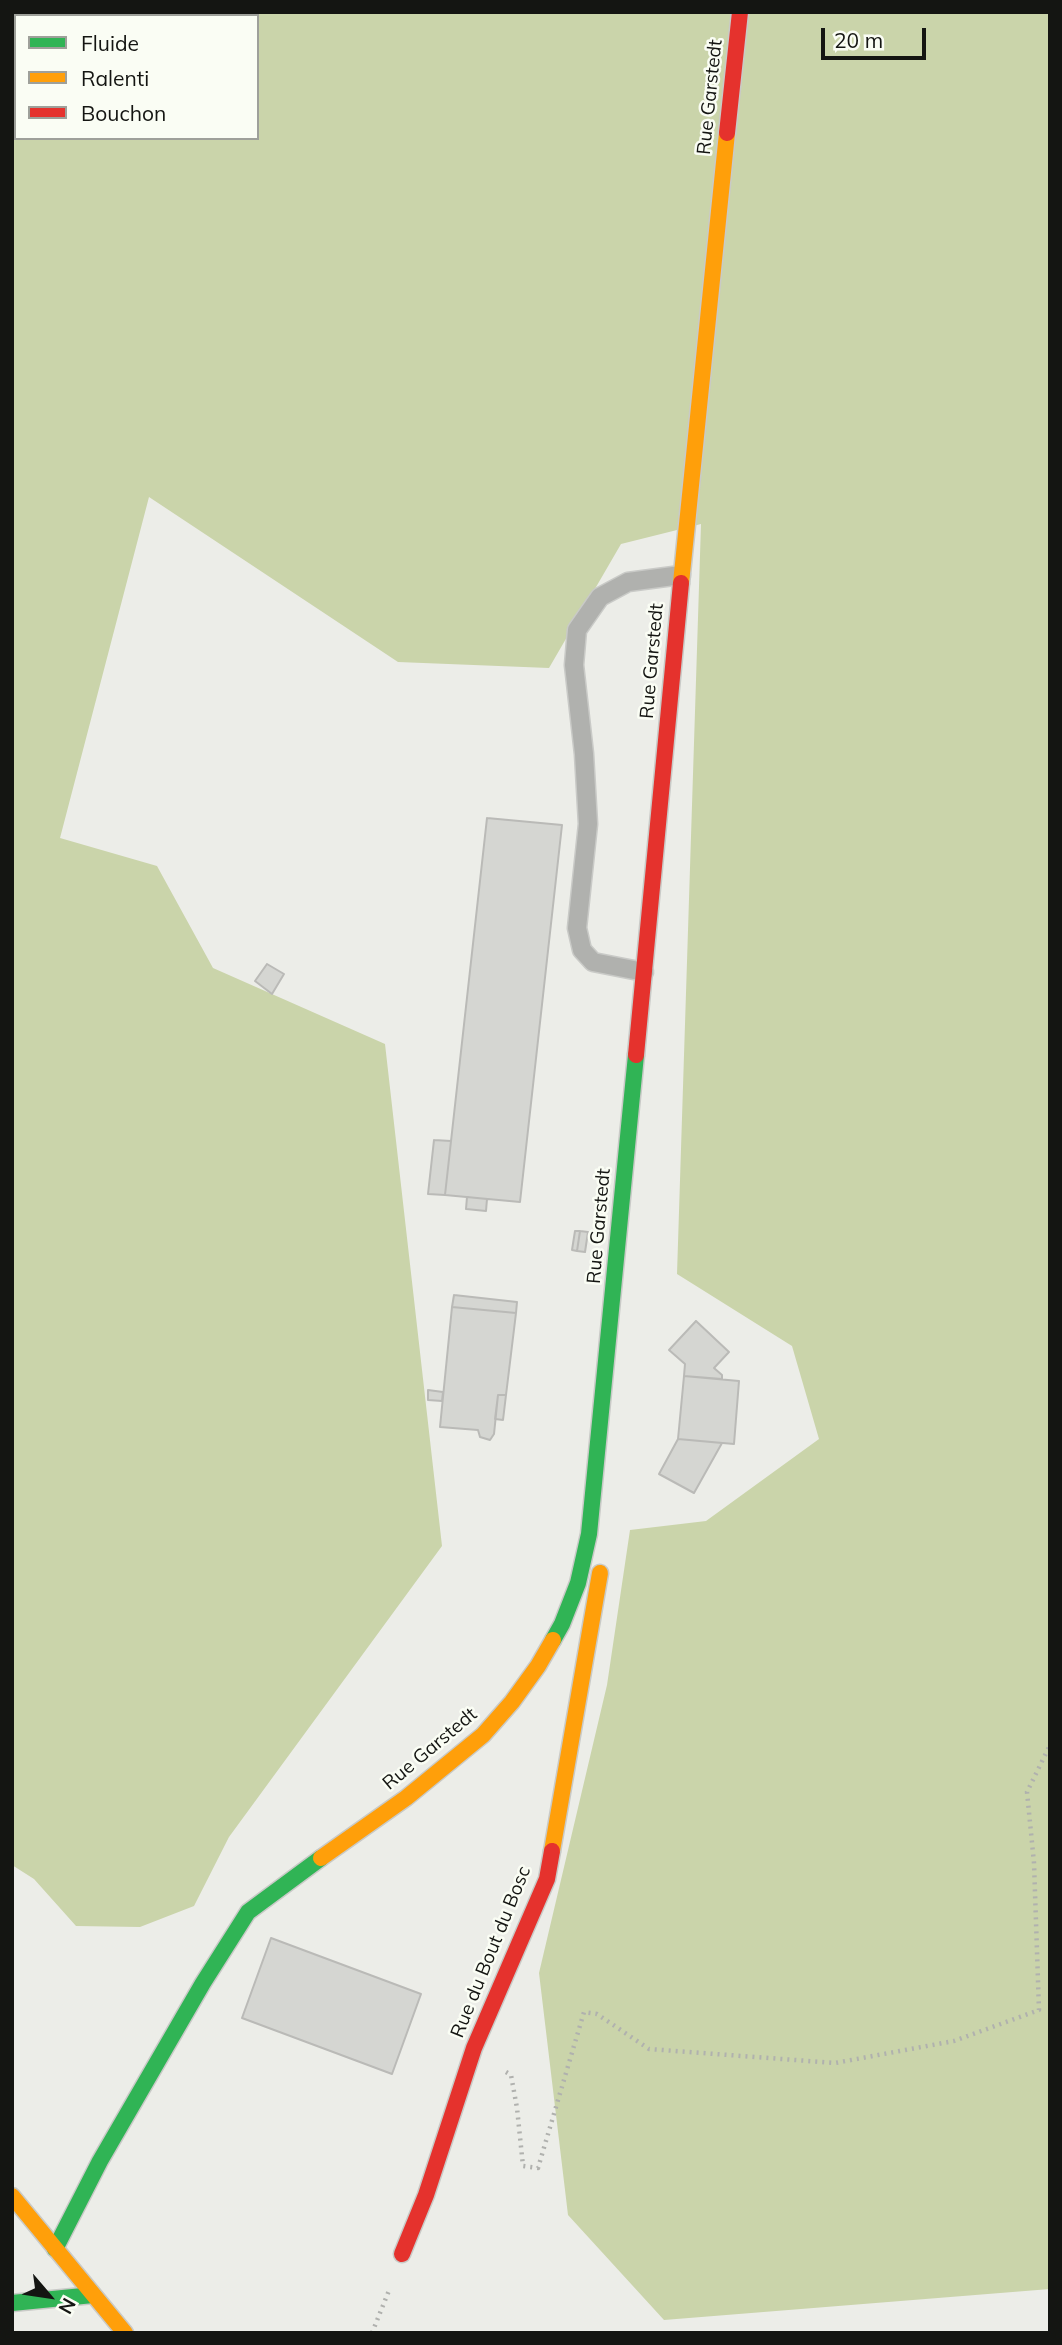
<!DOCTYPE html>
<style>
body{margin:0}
#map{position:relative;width:1062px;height:2345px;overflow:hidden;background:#ecede8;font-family:Mulish,sans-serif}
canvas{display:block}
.frame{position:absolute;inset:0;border:14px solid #141512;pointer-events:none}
.legend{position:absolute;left:14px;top:14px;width:245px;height:126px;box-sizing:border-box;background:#fafdf4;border:2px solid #9ea09a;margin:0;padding:9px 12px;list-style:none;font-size:21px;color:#141512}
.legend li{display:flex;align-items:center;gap:14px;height:35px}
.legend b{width:35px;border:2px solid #9ea09a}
.north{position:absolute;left:14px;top:2261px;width:70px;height:70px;-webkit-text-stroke:5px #fafdf4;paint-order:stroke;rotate:119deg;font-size:19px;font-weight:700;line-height:28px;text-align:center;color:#141512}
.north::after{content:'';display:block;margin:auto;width:24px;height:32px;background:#141512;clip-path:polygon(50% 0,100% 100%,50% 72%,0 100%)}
.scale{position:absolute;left:821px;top:28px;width:105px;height:32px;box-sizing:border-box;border:4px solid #141512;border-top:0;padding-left:9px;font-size:21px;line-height:24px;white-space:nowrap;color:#141512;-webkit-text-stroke:5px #fafdf4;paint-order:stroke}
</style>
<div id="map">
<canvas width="1062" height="2345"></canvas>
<div class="frame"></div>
<ul class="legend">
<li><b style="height:9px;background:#30b455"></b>Fluide</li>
<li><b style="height:9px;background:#ff9f0a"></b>Ralenti</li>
<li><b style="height:9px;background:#e5322d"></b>Bouchon</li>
</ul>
<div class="north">N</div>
<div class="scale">20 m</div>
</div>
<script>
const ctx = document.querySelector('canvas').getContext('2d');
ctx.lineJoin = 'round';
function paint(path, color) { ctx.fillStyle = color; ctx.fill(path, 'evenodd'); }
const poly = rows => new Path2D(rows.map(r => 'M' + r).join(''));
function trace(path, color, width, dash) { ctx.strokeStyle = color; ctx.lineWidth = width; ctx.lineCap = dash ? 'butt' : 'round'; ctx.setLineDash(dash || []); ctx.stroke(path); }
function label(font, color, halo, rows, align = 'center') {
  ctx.font = font + ' Mulish,sans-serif'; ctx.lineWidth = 5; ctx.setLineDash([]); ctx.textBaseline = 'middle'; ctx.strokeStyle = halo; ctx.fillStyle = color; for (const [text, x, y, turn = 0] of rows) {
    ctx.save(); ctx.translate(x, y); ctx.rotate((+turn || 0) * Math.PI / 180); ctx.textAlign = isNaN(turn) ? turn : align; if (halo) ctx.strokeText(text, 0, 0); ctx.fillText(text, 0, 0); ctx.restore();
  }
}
paint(poly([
 [12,12,1050,12,1050,2289,664,2320,568,2215,539,1973,607,1685,630,1530,706,1521,819,1439,792,1346,677,1274,701,524,621,544,549,668,398,662,149,497,60,838,157,866,213,968,385,1044,442,1546,229,1837,194,1906,140,1927,76,1926,34,1879,12,1865],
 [16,16,257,16,257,138,16,138]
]), '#cad4aa');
const building = poly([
 [487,818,562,825,520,1202,445,1195,487,818],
 [267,964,284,974,272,994,255,981,267,964],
 [434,1140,451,1141,445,1195,428,1194,434,1140],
 [467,1197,487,1199,486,1211,466,1209,467,1197],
 [575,1231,580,1231,577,1251,572,1250,575,1231],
 [580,1231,588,1232,585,1252,577,1251,580,1231],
 [454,1295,517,1302,516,1313,452,1307,454,1295],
 [452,1307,516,1313,506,1395,498,1395,494,1434,490,1440,480,1437,478,1430,440,1427,452,1307],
 [696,1321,729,1352,714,1368,722,1375,722,1379,684,1376,685,1364,669,1350,696,1321],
 [684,1376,739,1381,734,1444,678,1439,684,1376],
 [428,1390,443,1392,442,1401,428,1400,428,1390],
 [498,1395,506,1395,503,1420,495,1419,498,1395],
 [678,1439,722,1443,694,1493,659,1474,678,1439],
 [271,1938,421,1994,392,2074,242,2018,271,1938]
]);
paint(building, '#d5d6d2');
trace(building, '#babab7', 2);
const lane = poly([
 [644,972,593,962,582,950,577,928,588,824,584,754,574,665,577,630,600,597,628,582,681,575]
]);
const fast = poly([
 [553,1640,562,1624,578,1583,589,1534,636,1055],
 [55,2249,100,2161,203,1983,248,1912,321,1858],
 [12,2303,93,2295]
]);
const slow = poly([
 [681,583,727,133],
 [552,1851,600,1573],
 [321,1858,406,1798,483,1735,512,1702,538,1666,553,1640],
 [12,2196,125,2333]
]);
const jam = poly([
 [727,133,740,12],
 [636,1055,681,583],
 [402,2254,426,2195,474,2048,547,1879,552,1851]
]);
trace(lane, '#c9cac7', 21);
trace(fast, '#c9cac7', 19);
trace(slow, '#c9cac7', 19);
trace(jam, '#c9cac7', 19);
trace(poly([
 [506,2072,511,2075,517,2108,523,2166,538,2168,584,2012,597,2014,649,2049,835,2063,954,2041,1039,2010,1034,1863,1027,1792,1050,1745],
 [372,2333,390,2288]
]), '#b0b1ae', 4.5, [2, 5]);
trace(lane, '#b0b1ae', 18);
trace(fast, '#30b455', 16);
trace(slow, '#ff9f0a', 16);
trace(jam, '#e5322d', 16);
label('19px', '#141512', '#fafdf4', [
 ["Rue Garstedt",710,97,-84],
 ["Rue Garstedt",652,661,-85],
 ["Rue Garstedt",599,1226,-85],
 ["Rue Garstedt",430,1749,-40],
 ["Rue du Bout du Bosc",491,1952,-68]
]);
</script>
